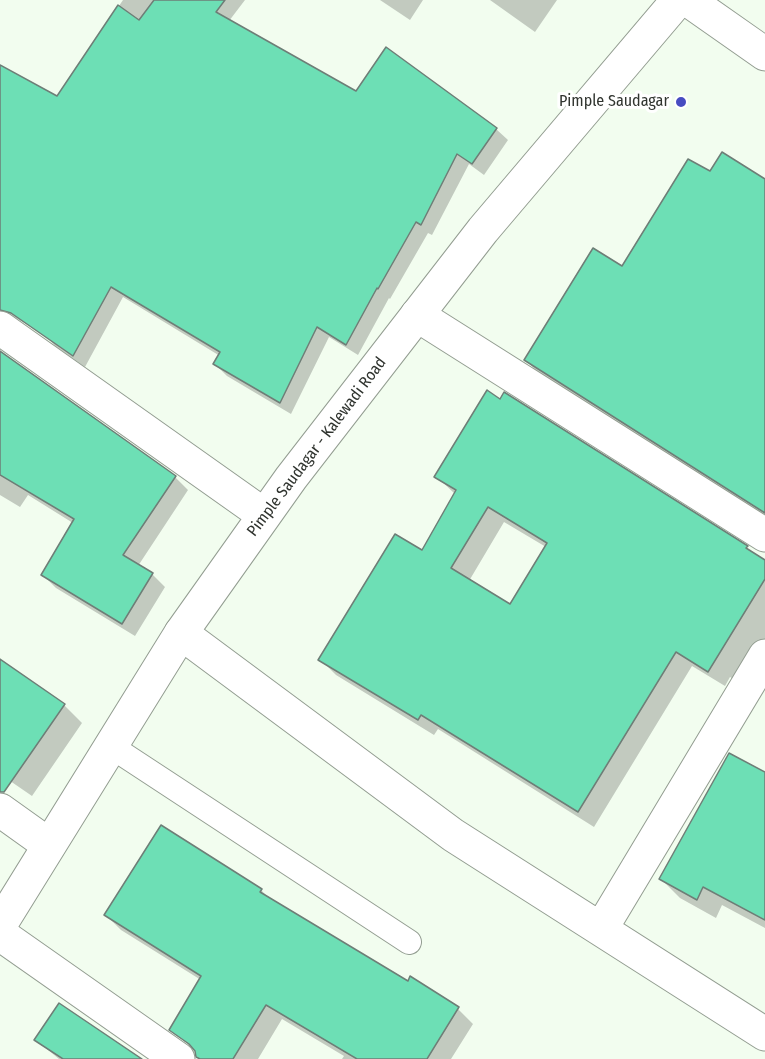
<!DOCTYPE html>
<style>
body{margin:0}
canvas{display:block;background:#f2fdef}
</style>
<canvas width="765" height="1059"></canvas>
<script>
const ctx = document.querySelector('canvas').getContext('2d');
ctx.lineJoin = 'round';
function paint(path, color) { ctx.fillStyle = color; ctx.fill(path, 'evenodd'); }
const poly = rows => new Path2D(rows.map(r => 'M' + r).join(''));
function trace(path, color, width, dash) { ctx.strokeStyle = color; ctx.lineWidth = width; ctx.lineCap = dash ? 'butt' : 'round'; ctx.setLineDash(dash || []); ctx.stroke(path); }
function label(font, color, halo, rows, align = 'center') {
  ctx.font = font + ' "Fira Sans Condensed",sans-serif'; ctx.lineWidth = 6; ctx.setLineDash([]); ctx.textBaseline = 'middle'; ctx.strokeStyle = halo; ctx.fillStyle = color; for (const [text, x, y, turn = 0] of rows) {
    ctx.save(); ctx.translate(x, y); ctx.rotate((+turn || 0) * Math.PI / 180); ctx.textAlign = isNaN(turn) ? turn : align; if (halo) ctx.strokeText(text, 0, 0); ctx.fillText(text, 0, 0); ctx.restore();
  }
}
paint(poly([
 [123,0,245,0,229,21,358,99,496,129,508,140,484,175,469,164,432,235,428,233,390,299,389,298,358,355,329,337,291,414,227,376,215,364,220,356,123,297,85,367,55,346,44,334,0,309,0,66,57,98],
 [380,0,423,0,410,20],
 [490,0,557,0,535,32],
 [710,173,765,180,765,517,541,376,526,360,623,268],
 [0,402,175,477,188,490,138,566,152,574,165,587,135,636,56,588,43,575,73,523,28,495,20,507,0,495],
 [436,476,765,561,765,661,749,688,730,677,725,686,692,666,594,827,438,729,434,735,336,675,320,659,423,553,455,494],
 [504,522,546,547,510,606,469,581],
 [0,661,64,705,82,723,32,796,0,774],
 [765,774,765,928,722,905,716,918,680,898,661,879],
 [261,890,272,901,408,983,458,1009,473,1024,451,1059,342,1059,344,1056,282,1019,258,1059,200,1059,197,1052,171,1030,201,980,121,930,106,915],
 [36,1040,125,1059,59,1059]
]), '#0003');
const building = poly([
 [154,0,225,0,216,12,356,91,386,47,497,128,472,164,457,154,421,225,416,222,378,289,377,288,346,345,317,327,280,403,213,364,220,352,111,287,73,356,11,313,0,310,0,65,57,96,118,5,139,20,154,0],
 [722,152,765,179,765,513,524,360,593,248,622,266,688,159,710,171,722,152],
 [0,351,176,476,123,555,153,573,122,624,41,575,74,519,0,475,0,351],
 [487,390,500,399,504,392,748,546,746,548,765,560,765,579,708,672,676,652,578,812,421,715,418,720,318,660,395,534,422,550,456,490,434,477,487,390],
 [488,507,547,543,510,604,451,568,488,507],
 [0,659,65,704,4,792,0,792,0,659],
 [729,753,765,772,765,920,703,887,697,900,659,879,729,753],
 [161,825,262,889,260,892,408,981,410,976,459,1007,427,1059,357,1059,266,1005,233,1059,200,1059,196,1057,195,1051,189,1044,169,1030,201,976,104,915,161,825],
 [59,1003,142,1059,63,1059,34,1040,59,1003]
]);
paint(building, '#6ddfb5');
trace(building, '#6e7e77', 1.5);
const lane = poly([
 [112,747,409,942]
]);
const street = poly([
 [417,315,765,535],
 [0,328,264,515],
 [181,633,453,835,765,1034],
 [0,810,49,845],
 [601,929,765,656],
 [0,934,178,1059]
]);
const secondary = poly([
 [688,0,765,54]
]);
const primary = poly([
 [0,925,181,633,291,478,483,230,678,0]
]);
trace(lane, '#939d91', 26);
trace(street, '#939d91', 35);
trace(secondary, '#939d91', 35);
trace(primary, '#939d91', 35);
trace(lane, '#fff', 24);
trace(street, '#fff', 33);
trace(secondary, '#fff', 33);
trace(primary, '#fff', 33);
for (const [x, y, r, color] of [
 [681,102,6,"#474cc1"]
]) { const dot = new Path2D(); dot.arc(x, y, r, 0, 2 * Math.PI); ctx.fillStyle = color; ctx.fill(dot); trace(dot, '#fff', 2); }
label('16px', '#30342f', '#fff', [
 ["Pimple Saudagar",669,102]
], 'right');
label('16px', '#30342f', '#fff', [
 ["Pimple Saudagar - Kalewadi Road",317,447,-53]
]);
</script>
